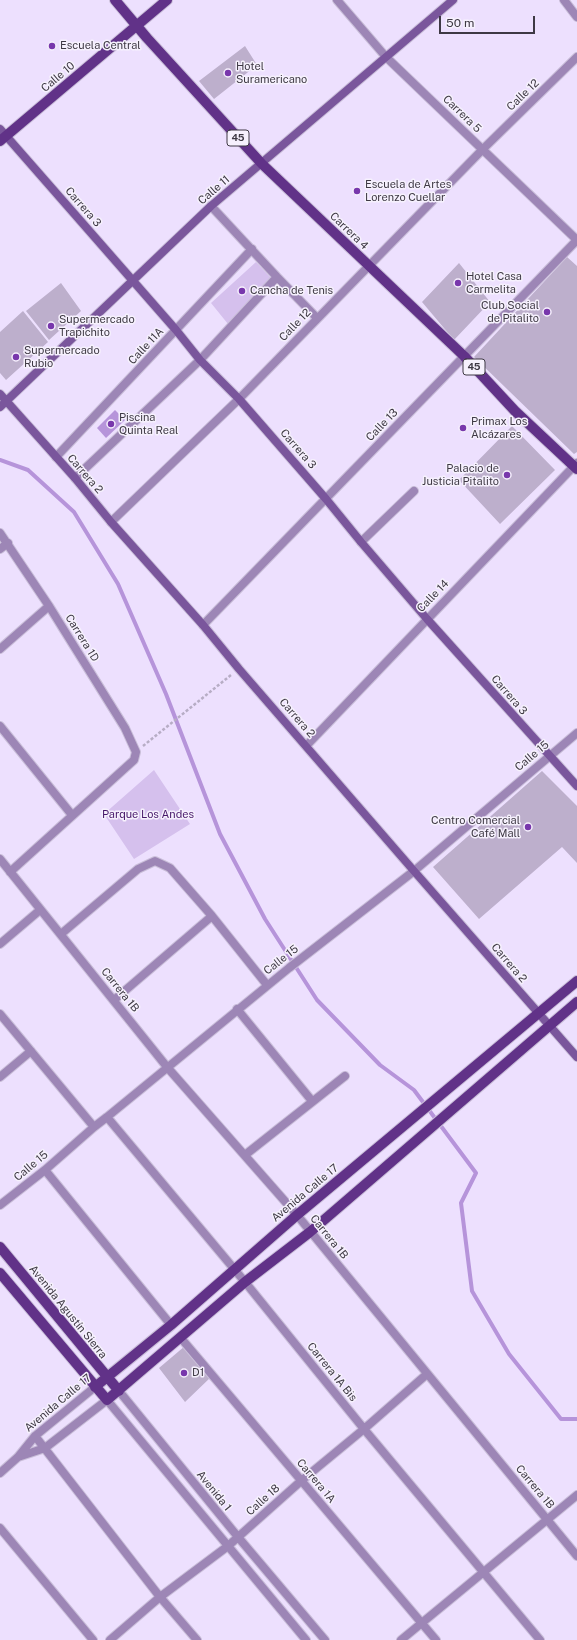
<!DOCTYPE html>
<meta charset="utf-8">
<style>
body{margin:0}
#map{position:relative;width:577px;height:1640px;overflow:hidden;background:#ede0fe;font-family:"Public Sans",sans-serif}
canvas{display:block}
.scale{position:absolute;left:439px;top:16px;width:96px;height:18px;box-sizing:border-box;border:2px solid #3e3944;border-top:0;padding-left:5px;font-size:12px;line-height:14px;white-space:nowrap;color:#3e3944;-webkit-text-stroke:3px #f6f1fd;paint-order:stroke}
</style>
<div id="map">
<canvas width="577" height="1640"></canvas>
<div class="scale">50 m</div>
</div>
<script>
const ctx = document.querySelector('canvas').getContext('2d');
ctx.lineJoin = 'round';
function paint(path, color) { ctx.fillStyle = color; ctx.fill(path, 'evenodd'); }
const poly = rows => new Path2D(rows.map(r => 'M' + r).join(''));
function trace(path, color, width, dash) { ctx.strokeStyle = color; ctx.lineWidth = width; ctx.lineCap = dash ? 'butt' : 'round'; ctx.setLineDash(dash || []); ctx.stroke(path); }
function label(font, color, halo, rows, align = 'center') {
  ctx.font = font + ' "Public Sans",sans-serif'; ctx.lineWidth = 3; ctx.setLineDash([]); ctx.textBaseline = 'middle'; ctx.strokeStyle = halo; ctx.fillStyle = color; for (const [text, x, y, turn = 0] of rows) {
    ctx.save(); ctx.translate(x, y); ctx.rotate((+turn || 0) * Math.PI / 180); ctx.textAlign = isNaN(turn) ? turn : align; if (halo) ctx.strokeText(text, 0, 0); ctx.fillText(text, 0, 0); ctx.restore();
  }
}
paint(poly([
 [256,262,272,279,228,324,211,303],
 [154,770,190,824,134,859,104,814]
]), '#d5c0ed');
paint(poly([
 [115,410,125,420,106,438,97,428]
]), '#b694da');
trace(poly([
 [0,460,28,470,74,512,118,584,166,694,220,834,265,919,317,1000,380,1065,414,1090,476,1173,461,1203,472,1291,509,1354,561,1419,577,1419]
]), '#b694da', 4);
paint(poly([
 [245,46,257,65,214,99,199,81],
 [567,257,577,266,577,452,574,454,474,357],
 [459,263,490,302,454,340,422,302],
 [61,283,81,311,49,340,26,311],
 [23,311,48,342,6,380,0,373,0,332],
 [512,426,555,470,500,524,459,480],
 [542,771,577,806,577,863,562,847,479,919,433,867],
 [185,1346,211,1377,185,1402,159,1368]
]), '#bdafcc');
const minor = poly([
 [564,0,577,17],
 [386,57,577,240],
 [211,206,277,277,317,318],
 [56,457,252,249],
 [75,478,200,360,277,277],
 [111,522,239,399,483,149,577,57],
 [0,533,49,606,125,728,136,752,134,760,10,872],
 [361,542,414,491],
 [0,549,8,543],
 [203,625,577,240],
 [0,649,49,606],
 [0,726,72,815],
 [307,745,577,463],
 [0,859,167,1067,297,1215,577,1556],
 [61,934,138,869,155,861,170,868,212,916,267,985],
 [0,944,40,910],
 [114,1000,212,916],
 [237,1009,312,1101],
 [0,1014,94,1127],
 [0,1077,31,1051],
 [107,1117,245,1282,364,1429,540,1640],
 [245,1155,345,1076],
 [45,1170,171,1325],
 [0,1205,45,1170,94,1127,107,1117,289,968,414,871,577,733],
 [180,1337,436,1640],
 [119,1391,238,1537,325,1640],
 [35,1436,160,1597,197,1640],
 [18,1457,45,1448,107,1400,306,1640],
 [0,1473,18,1457,35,1436,95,1387],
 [0,1528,93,1640],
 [110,1640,160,1597,228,1546,301,1481,364,1429,427,1374],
 [401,1640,577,1495]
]);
const tertiary = poly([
 [337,0,386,57]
]);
const secondary = poly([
 [0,129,176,330,200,360,239,399,326,499,361,542,427,619,577,786],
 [0,394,75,478,111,522,203,625,239,669,414,871,577,1057],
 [0,407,211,206,453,0]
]);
const primary = poly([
 [115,0,147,38,262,164,464,356,515,411,577,469],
 [0,141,167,0],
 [0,1247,119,1391],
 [0,1273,107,1400,245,1282,310,1232,577,1002],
 [95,1387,171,1325,297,1215,577,981]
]);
trace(minor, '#cabfd9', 10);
trace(tertiary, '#cabfd9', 10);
trace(secondary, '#cabfd9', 10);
trace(primary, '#cabfd9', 12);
trace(poly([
 [143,746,231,675]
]), '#b7adc5', 2.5, [3, 2]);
trace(minor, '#9d86b6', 8);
trace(tertiary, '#9d86b6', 8);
trace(secondary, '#7a569c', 8);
trace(primary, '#613288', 10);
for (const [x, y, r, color] of [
 [52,46,4,"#7837ac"],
 [228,73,4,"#7837ac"],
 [357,191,4,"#7837ac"],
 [458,283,4,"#7837ac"],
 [242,291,4,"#7837ac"],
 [547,312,4,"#7837ac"],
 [51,326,4,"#7837ac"],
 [16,357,4,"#7837ac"],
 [111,424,4,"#7837ac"],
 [463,428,4,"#7837ac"],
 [507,475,4,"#7837ac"],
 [528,827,4,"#7837ac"],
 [184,1373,4,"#7837ac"]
]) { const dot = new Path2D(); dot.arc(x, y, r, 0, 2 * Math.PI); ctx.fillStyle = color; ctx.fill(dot); trace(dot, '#f6f1fd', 1.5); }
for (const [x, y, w] of [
 [238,138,22],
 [474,367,22]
]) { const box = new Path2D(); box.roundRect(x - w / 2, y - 8, w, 16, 3); ctx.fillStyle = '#f6f1fd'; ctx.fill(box); trace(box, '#3e3944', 1); }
label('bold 10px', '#3e3944', null, [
 ["45",238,138],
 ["45",474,367]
]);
label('11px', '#3e3944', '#f6f1fd', [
 ["Escuela Central",60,46],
 ["Hotel",236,67],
 ["Suramericano",236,80],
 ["Escuela de Artes",365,185],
 ["Lorenzo Cuellar",365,198],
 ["Hotel Casa",466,277],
 ["Carmelita",466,290],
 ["Cancha de Tenis",250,291],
 ["Club Social",539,306,"right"],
 ["de Pitalito",539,319,"right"],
 ["Supermercado",59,320],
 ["Trapichito",59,333],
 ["Supermercado",24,351],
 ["Rubio",24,364],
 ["Piscina",119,418],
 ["Quinta Real",119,431],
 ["Primax Los",471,422],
 ["Alcázares",471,435],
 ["Palacio de",499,469,"right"],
 ["Justicia Pitalito",499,482,"right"],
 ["Centro Comercial",520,821,"right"],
 ["Café Mall",520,834,"right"],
 ["D1",192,1373]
], 'left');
label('11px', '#3e3944', '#f6f1fd', [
 ["Calle 10",58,77,-40],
 ["Calle 12",523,95,-44],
 ["Carrera 5",462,114,44],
 ["Calle 11",214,190,-41],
 ["Carrera 3",83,207,49],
 ["Carrera 4",349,231,44],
 ["Calle 12",295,325,-46],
 ["Calle 11A",146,346,-47],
 ["Calle 13",382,425,-46],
 ["Carrera 3",298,449,49],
 ["Carrera 2",85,474,49],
 ["Calle 14",433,596,-46],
 ["Carrera 1D",82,638,58],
 ["Carrera 3",509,695,49],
 ["Carrera 2",297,718,49],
 ["Calle 15",532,756,-40],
 ["Calle 15",281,960,-38],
 ["Carrera 2",509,963,49],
 ["Carrera 1B",120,990,51],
 ["Calle 15",31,1166,-40],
 ["Avenida Calle 17",305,1193,-40],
 ["Carrera 1B",329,1237,51],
 ["Avenida Agustín Sierra",68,1312,51],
 ["Carrera 1A Bis",332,1372,51],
 ["Avenida Calle 17",58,1403,-40],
 ["Carrera 1A",316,1481,50],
 ["Carrera 1B",535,1487,50],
 ["Avenida 1",214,1491,51],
 ["Calle 18",263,1500,-42]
]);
label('11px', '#47186a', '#f6f1fd', [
 ["Parque Los Andes",148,815]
]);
</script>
